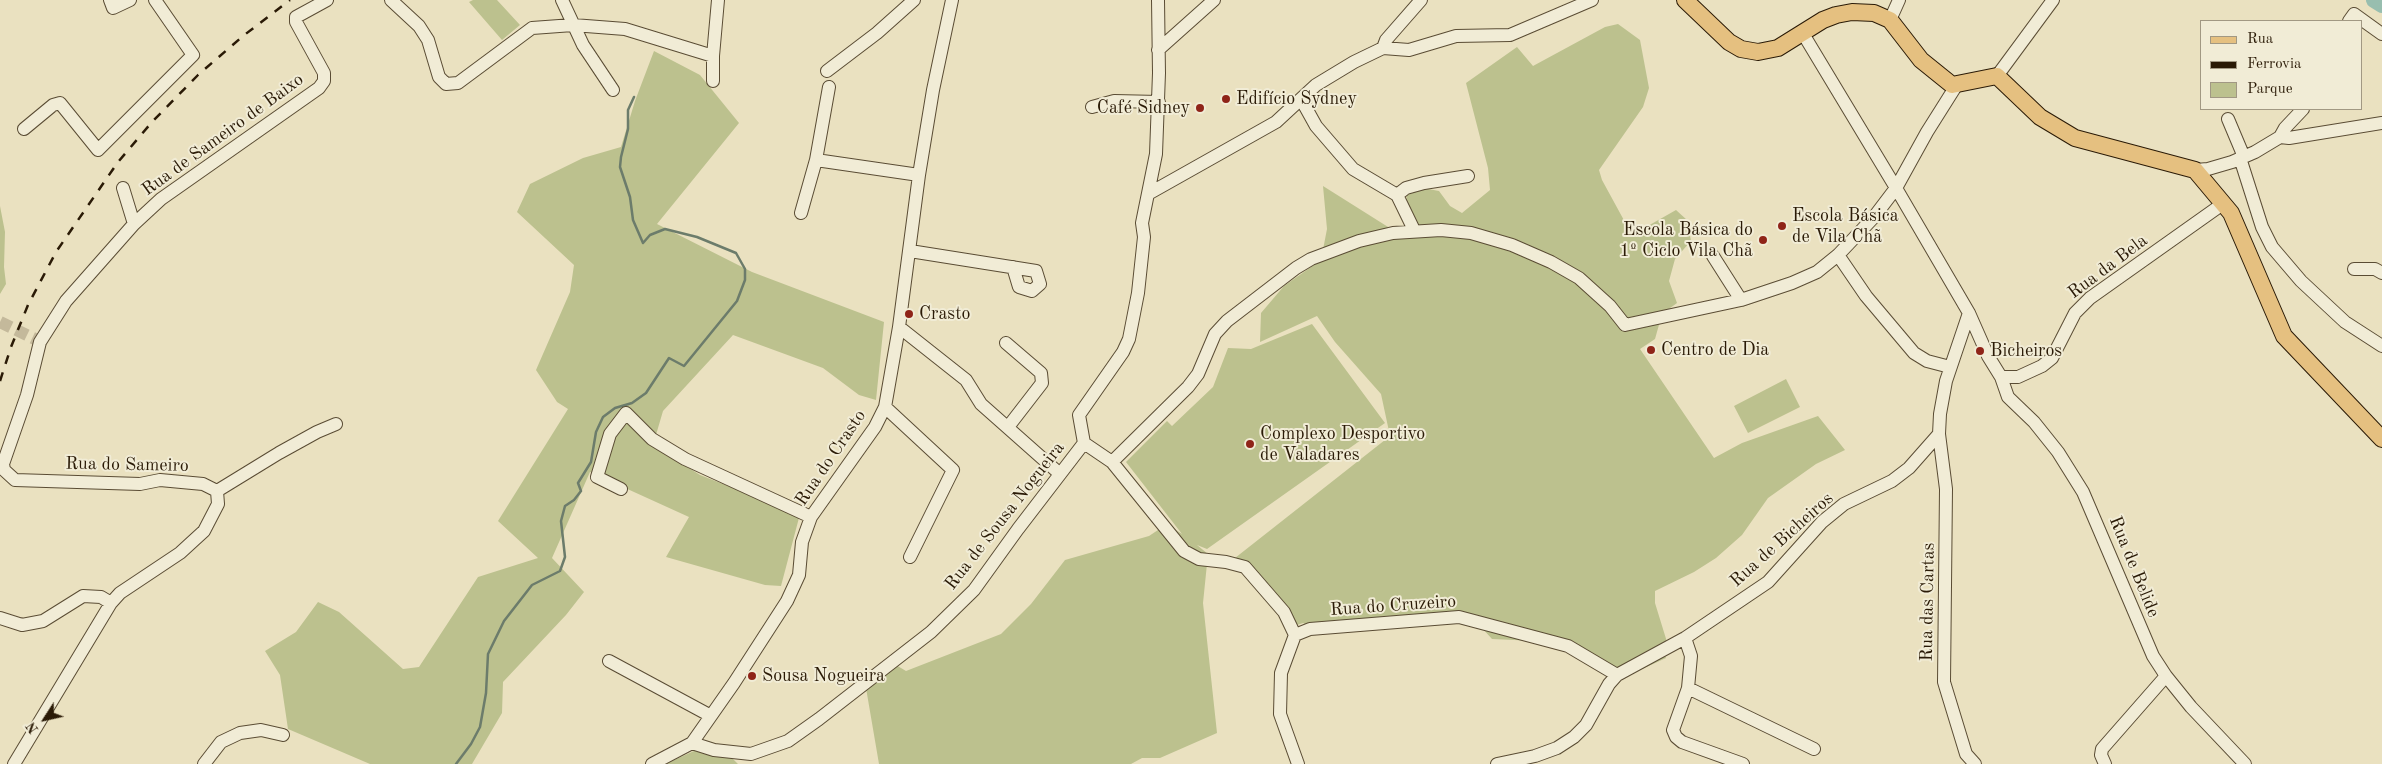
<!DOCTYPE html>
<meta charset="utf-8">
<style>
body{margin:0}
#map{position:relative;width:2382px;height:764px;overflow:hidden;background:#eae1c0;font-family:"Old Standard TT",serif}
canvas{display:block}
.legend{position:absolute;left:2200px;top:20px;width:162px;height:90px;box-sizing:border-box;background:#f1ecd6;border:1px solid #a19883;margin:0;padding:6px 9px;list-style:none;font-size:15px;color:#2a1a06}
.legend li{display:flex;align-items:center;gap:10px;height:25px}
.legend b{width:25px;border:1px solid #a19883}
.north{position:absolute;left:20px;top:694px;width:50px;height:50px;-webkit-text-stroke:4px #f1ecd6;paint-order:stroke;rotate:235deg;font-size:14px;font-weight:700;line-height:20px;text-align:center;color:#2a1a06}
.north::after{content:'';display:block;margin:auto;width:18px;height:22px;background:#2a1a06;clip-path:polygon(50% 0,100% 100%,50% 72%,0 100%)}
</style>
<div id="map">
<canvas width="2382" height="764"></canvas>
<ul class="legend">
<li><b style="height:6px;background:#e5c080"></b>Rua</li>
<li><b style="height:6px;background:#2a1a06"></b>Ferrovia</li>
<li><b style="height:14px;background:#bcc18e"></b>Parque</li>
</ul>
<div class="north">N</div>
</div>
<script>
const ctx = document.querySelector('canvas').getContext('2d');
ctx.lineJoin = 'round';
function paint(path, color) { ctx.fillStyle = color; ctx.fill(path, 'evenodd'); }
const poly = rows => new Path2D(rows.map(r => 'M' + r).join(''));
function trace(path, color, width, dash) { ctx.strokeStyle = color; ctx.lineWidth = width; ctx.lineCap = dash ? 'butt' : 'round'; ctx.setLineDash(dash || []); ctx.stroke(path); }
function label(font, color, halo, rows, align = 'center') {
  ctx.font = font + ' "Old Standard TT",serif'; ctx.lineWidth = 4; ctx.setLineDash([]); ctx.textBaseline = 'middle'; ctx.strokeStyle = halo; ctx.fillStyle = color; for (const [text, x, y, turn = 0] of rows) {
    ctx.save(); ctx.translate(x, y); ctx.rotate((+turn || 0) * Math.PI / 180); ctx.textAlign = isNaN(turn) ? turn : align; if (halo) ctx.strokeText(text, 0, 0); ctx.fillText(text, 0, 0); ctx.restore();
  }
}
paint(poly([
 [473,0,497,0,520,25,502,40,469,2],
 [1618,24,1640,40,1649,88,1643,107,1599,170,1602,180,1632,235,1676,210,1687,220,1691,241,1675,259,1669,281,1677,303,1662,314,1655,339,1640,349,1714,458,1742,443,1818,416,1845,450,1816,464,1768,498,1742,535,1716,558,1694,572,1655,591,1655,603,1667,642,1662,645,1666,658,1614,682,1592,656,1536,641,1492,639,1482,628,1469,622,1308,626,1303,623,1294,626,1243,561,1235,558,1390,436,1381,394,1335,342,1317,316,1260,342,1261,313,1284,286,1321,260,1327,229,1323,186,1404,237,1409,221,1406,193,1423,188,1439,191,1450,206,1462,213,1490,190,1488,168,1466,83,1517,47,1533,66,1605,27],
 [654,51,700,75,739,123,657,224,752,272,884,322,876,400,859,395,823,368,733,335,663,411,653,445,700,475,800,514,781,586,765,585,666,557,689,517,590,472,552,558,584,592,566,615,503,682,502,713,472,764,370,764,288,729,280,675,265,651,296,632,318,602,339,612,403,669,419,667,478,577,538,558,498,521,568,409,557,402,536,370,570,292,574,265,517,212,530,184,583,158,621,147,635,101],
 [0,206,5,232,4,267,6,284,0,294],
 [1312,324,1385,423,1207,549,1197,545,1208,554,1203,603,1217,733,1160,758,1142,758,1131,764,879,764,866,688,896,665,906,671,1001,634,1031,604,1065,560,1149,536,1167,524,1182,534,1126,462,1167,421,1172,426,1213,387,1228,348,1251,349],
 [1786,379,1800,407,1748,433,1734,406],
 [694,751,726,752,738,764,665,764]
]), '#bcc18e');
trace(poly([
 [456,764,471,744,480,727,486,693,488,654,504,621,532,585,560,571,565,557,561,521,565,506,574,500,581,491,578,483,591,462,596,432,603,417,615,408,632,403,646,393,669,358,684,366,737,301,745,280,745,269,736,253,697,237,665,229,650,235,643,243,633,220,630,197,620,167,621,157,628,129,628,110,634,97]
]), '#6c7c6b', 2.5);
trace(poly([
 [2374,0,2382,5]
]), '#98beaf', 16);
trace(poly([
 [0,322,37,340]
]), '#c4b99b', 12, [12, 6]);
const minor = poly([
 [110,0,113,8,130,0],
 [391,0,419,26,428,40,439,77,446,84,458,83,532,28,573,25,625,29,713,56],
 [562,0,583,45,613,90],
 [1890,20,1899,0],
 [2349,21,2354,14,2382,34],
 [1802,32,1896,188,1969,313,1988,356,2001,377,2008,397,2034,422,2058,452,2083,492,2153,656,2166,676,2191,707,2245,764],
 [1383,48,1386,40,1421,0],
 [1158,50,1214,0],
 [827,71,877,33,914,0],
 [1997,76,2053,0],
 [713,81,713,56,718,0],
 [1301,99,1316,126,1353,169,1397,195],
 [1092,107,1114,101,1159,102],
 [2228,119,2244,157],
 [24,129,53,105,60,103,98,150,193,55,155,0],
 [2280,137,2285,128,2303,109],
 [2240,158,2262,227,2272,247,2301,281,2345,322,2382,346],
 [816,160,919,175],
 [2195,170,2208,169,2232,162,2255,152,2280,137,2289,138,2382,123],
 [123,188,134,224],
 [1148,194,1276,122,1316,85,1354,62,1383,48,1409,50,1456,36,1510,35,1592,0],
 [1397,195,1406,188,1424,183,1468,176],
 [1397,195,1414,230],
 [801,213,816,160,829,87],
 [910,251,1036,271,1040,284,1032,291,1019,287,1013,267],
 [1838,255,1866,296,1914,353,1927,361,1950,367],
 [1713,256,1741,300],
 [2354,269,2375,269,2382,273],
 [1969,313,1946,381,1940,414,1939,434,1946,489,1944,682,1966,754,1975,764],
 [899,327,966,380,981,404,1060,474],
 [1006,343,1041,373,1042,383,1008,427],
 [2001,377,2018,377,2042,366,2052,358,2075,313,2090,298,2224,203],
 [885,407,953,470,910,557],
 [1084,443,1079,415,1123,352,1129,339,1138,293,1144,237,1142,223,1156,154,1159,73,1158,0],
 [1084,443,1112,462,1184,551,1199,559,1226,562,1245,567,1284,612,1295,635],
 [1112,462,1188,387,1198,374,1215,334,1227,321,1296,268,1311,259,1359,241,1393,233,1441,230,1471,233,1512,245,1551,262,1579,278,1610,306,1625,325,1741,300,1792,283,1817,272,1838,255,1874,217,1896,188,1927,132,1956,86],
 [621,489,597,477,610,434,626,413,652,439,685,459,811,517],
 [217,491,203,484,160,480,140,484,15,480,4,470,3,464,27,395,40,342,66,301,134,224,161,199,319,88,324,81,324,73,296,22,296,17,327,0],
 [217,491,279,453,317,432,336,424],
 [0,618,22,625,43,621,83,596,101,597,111,603],
 [1295,635,1310,629,1459,617,1568,646,1617,675],
 [1295,635,1281,673,1280,714,1298,764],
 [1685,638,1691,656,1688,688,1673,730,1676,737,1682,742,1743,764],
 [609,661,711,716],
 [1688,688,1814,749],
 [692,743,714,750,751,754,788,741,819,719,931,632,974,590,1018,529,1084,443],
 [14,764,111,603,120,593,180,553,204,531,218,504,217,491],
 [204,764,221,742,240,733,261,730,283,735],
 [652,764,692,743,734,683,787,601,799,575,802,542,811,517,875,427,885,407,899,327,919,175,933,90,952,0],
 [1497,764,1535,756,1557,748,1574,737,1586,725,1609,684,1617,675,1685,638,1768,582,1822,522,1844,504,1892,481,1909,468,1939,434],
 [2105,764,2101,755,2102,749,2166,676]
]);
const major = poly([
 [1685,0,1729,42,1741,49,1758,52,1778,48,1823,20,1836,15,1852,12,1874,13,1890,20,1921,60,1952,85,1997,76,2040,117,2075,138,2195,170,2231,213,2284,336,2382,439]
]);
trace(minor, '#5a4c34', 14);
trace(major, '#2a1a06', 18);
trace(minor, '#f1ecd6', 12);
trace(major, '#e5c080', 16);
trace(poly([
 [0,381,11,347,28,305,56,252,118,162,152,122,198,75,243,36,290,0]
]), '#2a1a06', 2.5, [9, 9]);
for (const [x, y, r, color] of [
 [1226,99,5,"#8f2418"],
 [1200,108,5,"#8f2418"],
 [1782,226,5,"#8f2418"],
 [1763,240,5,"#8f2418"],
 [909,314,5,"#8f2418"],
 [1651,350,5,"#8f2418"],
 [1980,351,5,"#8f2418"],
 [1250,444,5,"#8f2418"],
 [752,676,5,"#8f2418"]
]) { const dot = new Path2D(); dot.arc(x, y, r, 0, 2 * Math.PI); ctx.fillStyle = color; ctx.fill(dot); trace(dot, '#f1ecd6', 2); }
label('18px', '#2a1a06', '#f1ecd6', [
 ["Edifício Sydney",1236,99],
 ["Café Sidney",1190,108,"right"],
 ["Escola Básica",1792,216],
 ["de Vila Chã",1792,237],
 ["Escola Básica do",1753,230,"right"],
 ["1º Ciclo Vila Chã",1753,251,"right"],
 ["Crasto",919,314],
 ["Centro de Dia",1661,350],
 ["Bicheiros",1990,351],
 ["Complexo Desportivo",1260,434],
 ["de Valadares",1260,455],
 ["Sousa Nogueira",762,676]
], 'left');
label('18px', '#2a1a06', '#f1ecd6', [
 ["Rua de Sameiro de Baixo",223,135,-36],
 ["Rua da Bela",2108,267,-37],
 ["Rua do Crasto",831,458,-56],
 ["Rua do Sameiro",127,465,1],
 ["Rua de Sousa Nogueira",1005,516,-52],
 ["Rua de Bicheiros",1782,540,-42],
 ["Rua de Belide",2134,567,68],
 ["Rua das Cartas",1928,602,-89],
 ["Rua do Cruzeiro",1393,606,-4]
]);
</script>
